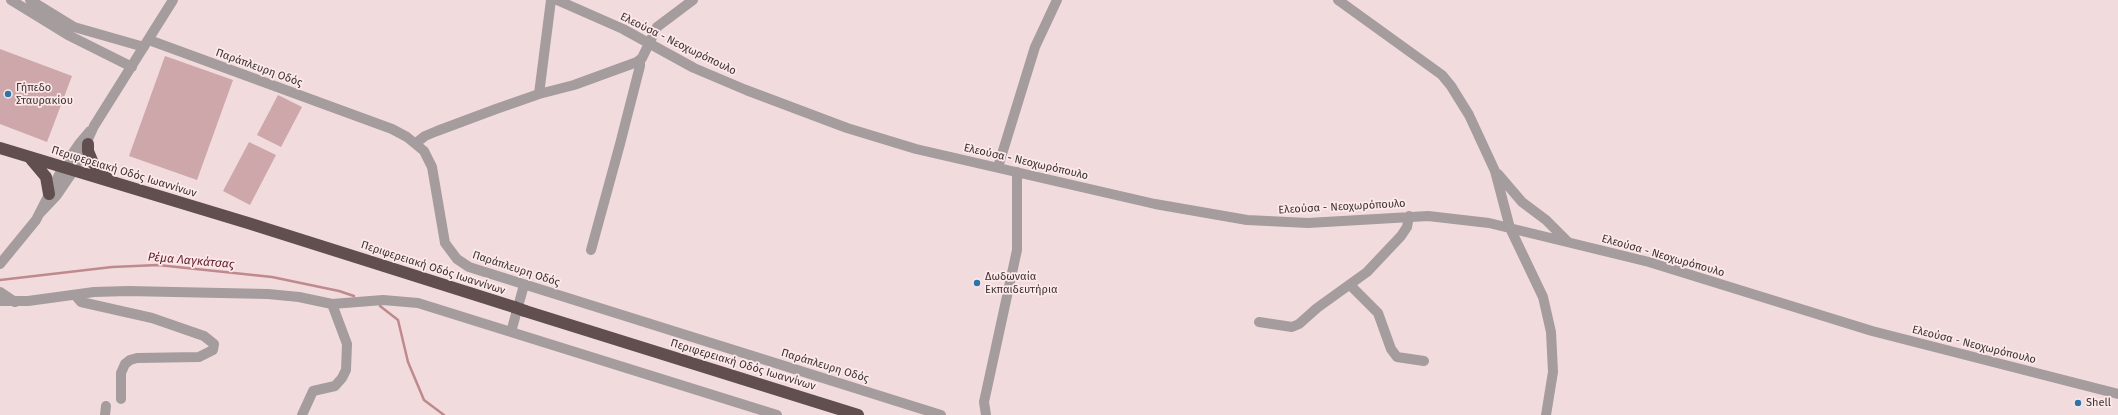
<!DOCTYPE html>
<meta charset="utf-8">
<style>
body{margin:0}
canvas{display:block;background:#f1dbdd}
</style>
<canvas width="2118" height="415"></canvas>
<script>
const ctx = document.querySelector('canvas').getContext('2d');
ctx.lineJoin = 'round';
function paint(path, color) { ctx.fillStyle = color; ctx.fill(path, 'evenodd'); }
const poly = rows => new Path2D(rows.map(r => 'M' + r).join(''));
function trace(path, color, width, dash) { ctx.strokeStyle = color; ctx.lineWidth = width; ctx.lineCap = dash ? 'butt' : 'round'; ctx.setLineDash(dash || []); ctx.stroke(path); }
function label(font, color, halo, rows, align = 'center') {
  ctx.font = font + ' "Fira Sans",sans-serif'; ctx.lineWidth = 3.5; ctx.setLineDash([]); ctx.textBaseline = 'middle'; ctx.strokeStyle = halo; ctx.fillStyle = color; for (const [text, x, y, turn = 0] of rows) {
    ctx.save(); ctx.translate(x, y); ctx.rotate((+turn || 0) * Math.PI / 180); ctx.textAlign = isNaN(turn) ? turn : align; if (halo) ctx.strokeText(text, 0, 0); ctx.fillText(text, 0, 0); ctx.restore();
  }
}
paint(poly([
 [0,49,72,76,47,142,0,124],
 [165,56,233,80,197,180,129,156],
 [278,95,302,107,281,147,257,135],
 [249,142,276,155,250,205,223,191]
]), '#cea7aa');
trace(poly([
 [0,280,112,267,158,265,272,277,339,291,354,296],
 [380,306,398,320,408,362,424,400,444,415]
]), '#bf8a8d', 2.5);
trace(poly([
 [11,0,68,35,132,67],
 [30,0,74,27,144,47],
 [557,0,623,29,694,68,746,90,847,128,916,149,1155,204,1247,220,1308,223,1428,216,1489,223,1649,262,1872,331,2118,394],
 [1338,0,1442,75,1451,86,1469,115,1495,171,1510,228,1543,297,1551,332,1553,372,1546,415],
 [149,40,392,129,407,137,424,151,432,167,445,243,457,259,469,267,941,415],
 [539,94,551,0],
 [416,143,425,136,437,131,496,109,539,94,574,85,637,62,642,58,657,27,693,0],
 [998,167,1035,47,1057,0],
 [1498,174,1522,202,1546,220,1568,242],
 [40,213,57,195,74,170,94,126,173,0],
 [591,250,620,144,640,66,640,60],
 [0,264,36,220,63,167,79,144,90,131],
 [1350,285,1378,313,1391,349,1397,357,1424,361],
 [0,292,15,302],
 [75,295,81,302,152,318,204,336,214,344,213,350,199,357,137,358,130,360,125,364,121,373,121,399],
 [0,301,28,301,94,292,128,291,268,294,299,297,332,304,383,300,418,303,777,415],
 [1259,322,1292,327,1299,324,1317,308,1367,272,1401,236,1407,227,1409,216],
 [511,332,524,285],
 [105,415,106,406],
 [302,415,313,391,335,386,342,378,346,370,347,344,332,304],
 [986,415,984,402,1017,250,1017,172]
]), '#a59c9d', 10);
trace(poly([
 [88,144,88,151,93,163,108,179],
 [0,148,248,223,514,307],
 [30,158,46,177,49,194],
 [525,311,858,415]
]), '#614f50', 12);
trace(poly([
 [514,307,525,311]
]), '#614f50', 12);
for (const [x, y, r, color] of [
 [8,94,4,"#2b75a8"],
 [977,283,4,"#2b75a8"],
 [2078,403,4,"#2b75a8"]
]) { const dot = new Path2D(); dot.arc(x, y, r, 0, 2 * Math.PI); ctx.fillStyle = color; ctx.fill(dot); trace(dot, '#fee9ea', 1.5); }
label('11px', '#3c3434', '#fee9ea', [
 ["Ελεούσα - Νεοχωρόπουλο",678,44,26],
 ["Παράπλευρη Οδός",259,68,20],
 ["Ελεούσα - Νεοχωρόπουλο",1026,162,13],
 ["Περιφερειακή Οδός Ιωαννίνων",124,172,17],
 ["Ελεούσα - Νεοχωρόπουλο",1342,207,-3],
 ["Ελεούσα - Νεοχωρόπουλο",1663,256,16],
 ["Περιφερειακή Οδός Ιωαννίνων",433,268,18],
 ["Παράπλευρη Οδός",516,269,18],
 ["Ελεούσα - Νεοχωρόπουλο",1974,345,14],
 ["Περιφερειακή Οδός Ιωαννίνων",743,365,17],
 ["Παράπλευρη Οδός",825,366,17]
]);
label('11px', '#3c3434', '#fee9ea', [
 ["Γήπεδο",16,88],
 ["Σταυρακίου",16,101],
 ["Δωδωναία",985,277],
 ["Εκπαιδευτήρια",985,290],
 ["Shell",2086,403]
], 'left');
label('italic 12px', '#62202b', '#fee9ea', [
 ["Ρέμα Λαγκάτσας",191,261,5]
]);
</script>
